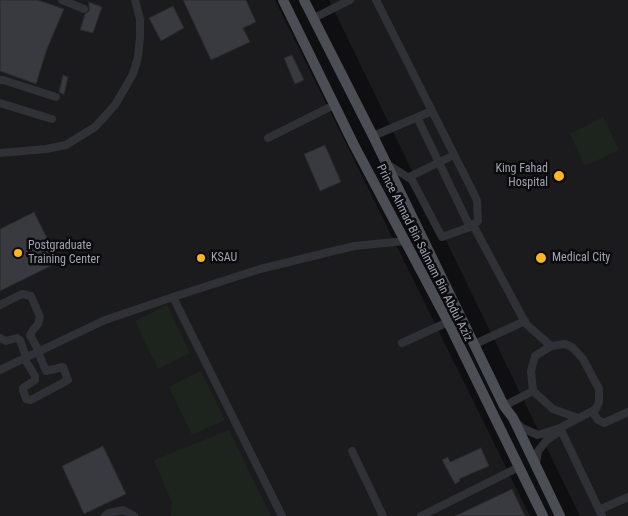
<!DOCTYPE html>
<style>
body{margin:0}
canvas{display:block;background:#0f0f11}
</style>
<canvas width="628" height="516"></canvas>
<script>
const ctx = document.querySelector('canvas').getContext('2d');
ctx.lineJoin = 'round';
function paint(path, color) { ctx.fillStyle = color; ctx.fill(path, 'evenodd'); }
const poly = rows => new Path2D(rows.map(r => 'M' + r).join(''));
function trace(path, color, width, dash) { ctx.strokeStyle = color; ctx.lineWidth = width; ctx.lineCap = dash ? 'butt' : 'round'; ctx.setLineDash(dash || []); ctx.stroke(path); }
function label(font, color, halo, rows, align = 'center') {
  ctx.font = font + ' "Roboto Condensed",sans-serif'; ctx.lineWidth = 5; ctx.setLineDash([]); ctx.textBaseline = 'middle'; ctx.strokeStyle = halo; ctx.fillStyle = color; for (const [text, x, y, turn = 0] of rows) {
    ctx.save(); ctx.translate(x, y); ctx.rotate((+turn || 0) * Math.PI / 180); ctx.textAlign = isNaN(turn) ? turn : align; if (halo) ctx.strokeText(text, 0, 0); ctx.fillText(text, 0, 0); ctx.restore();
  }
}
paint(poly([
 [0,0,275,0,530,516,0,516],
 [329,0,628,0,628,516,580,516]
]), '#1b1b1e');
paint(poly([
 [603,117,619,150,585,166,570,134],
 [167,305,190,353,158,369,135,321],
 [201,371,225,420,192,435,169,387],
 [229,430,271,516,171,516,172,503,154,460]
]), '#1c241d');
const building = poly([
 [0,0,38,0,64,9,47,49,36,84,0,71,0,0],
 [183,0,246,0,256,22,243,28,250,42,211,60,183,0],
 [89,2,102,7,93,33,80,30,85,14,89,11,89,2],
 [173,6,184,28,161,41,149,18,173,6],
 [292,55,304,80,295,84,284,58,292,55],
 [63,75,68,77,64,95,59,92,63,75],
 [325,145,341,182,320,191,304,154,325,145],
 [34,212,59,262,0,291,0,229,34,212],
 [103,446,126,494,84,514,62,466,103,446],
 [481,448,489,466,459,479,460,481,455,484,442,460,448,457,450,462,481,448],
 [512,489,525,516,455,516,512,489]
]);
paint(building, '#393a3f');
trace(building, '#29292d', 1);
trace(poly([
 [62,0,84,9],
 [376,0,474,194,477,201,478,221,470,227,442,237,412,180,387,164],
 [314,18,350,0],
 [0,80,3,80,56,97],
 [0,103,52,119],
 [417,117,470,227],
 [373,136,432,111],
 [268,138,334,105],
 [0,153,46,149,66,145,95,127,115,105,133,74,138,57,140,37,140,19,135,0],
 [409,177,454,155],
 [473,225,526,324,551,346],
 [173,297,282,516],
 [0,305,22,294,31,296,40,317,38,324,33,330,30,335,39,351],
 [0,338,6,341,17,338,20,340,26,357],
 [402,343,448,322],
 [475,344,525,321],
 [24,358,35,376,35,380,23,388,23,390,26,399,31,400,68,380,63,367,46,371,38,352],
 [0,370,105,320,173,297,260,269,354,246,406,241],
 [533,391,553,409,578,418],
 [504,406,533,391,531,371,535,356,551,346,565,344,572,347,583,359,599,389,599,402,596,409,560,428,538,435,522,428,517,423],
 [592,411,598,420,604,423,628,412],
 [560,428,602,516],
 [352,451,383,516],
 [536,464,538,451,547,440,557,433,560,428],
 [599,510,628,497],
 [105,516,109,513,123,510,134,516],
 [421,516,519,467]
]), '#303136', 8);
trace(poly([
 [283,0,354,145,448,322,543,516],
 [304,0,373,136,504,406,513,418,560,516]
]), '#4c4e55', 10);
for (const [x, y, r, color] of [
 [559,176,6,"#fdb61c"],
 [18,253,5,"#fdb61c"],
 [201,258,5,"#fdb61c"],
 [541,258,6,"#fdb61c"]
]) { const dot = new Path2D(); dot.arc(x, y, r, 0, 2 * Math.PI); ctx.fillStyle = color; ctx.fill(dot); trace(dot, '#0b0a0c', 2); }
label('12px', '#a0a5b3', '#0b0a0c', [
 ["King Fahad",548,169,"right"],
 ["Hospital",548,183,"right"],
 ["Postgraduate",28,246],
 ["Training Center",28,260],
 ["KSAU",211,258],
 ["Medical City",552,258]
], 'left');
label('12px', '#a0a5b3', '#0b0a0c', [
 ["Prince Ahmad Bin Salmam Bin Abdul Aziz",424,253,63]
]);
</script>
